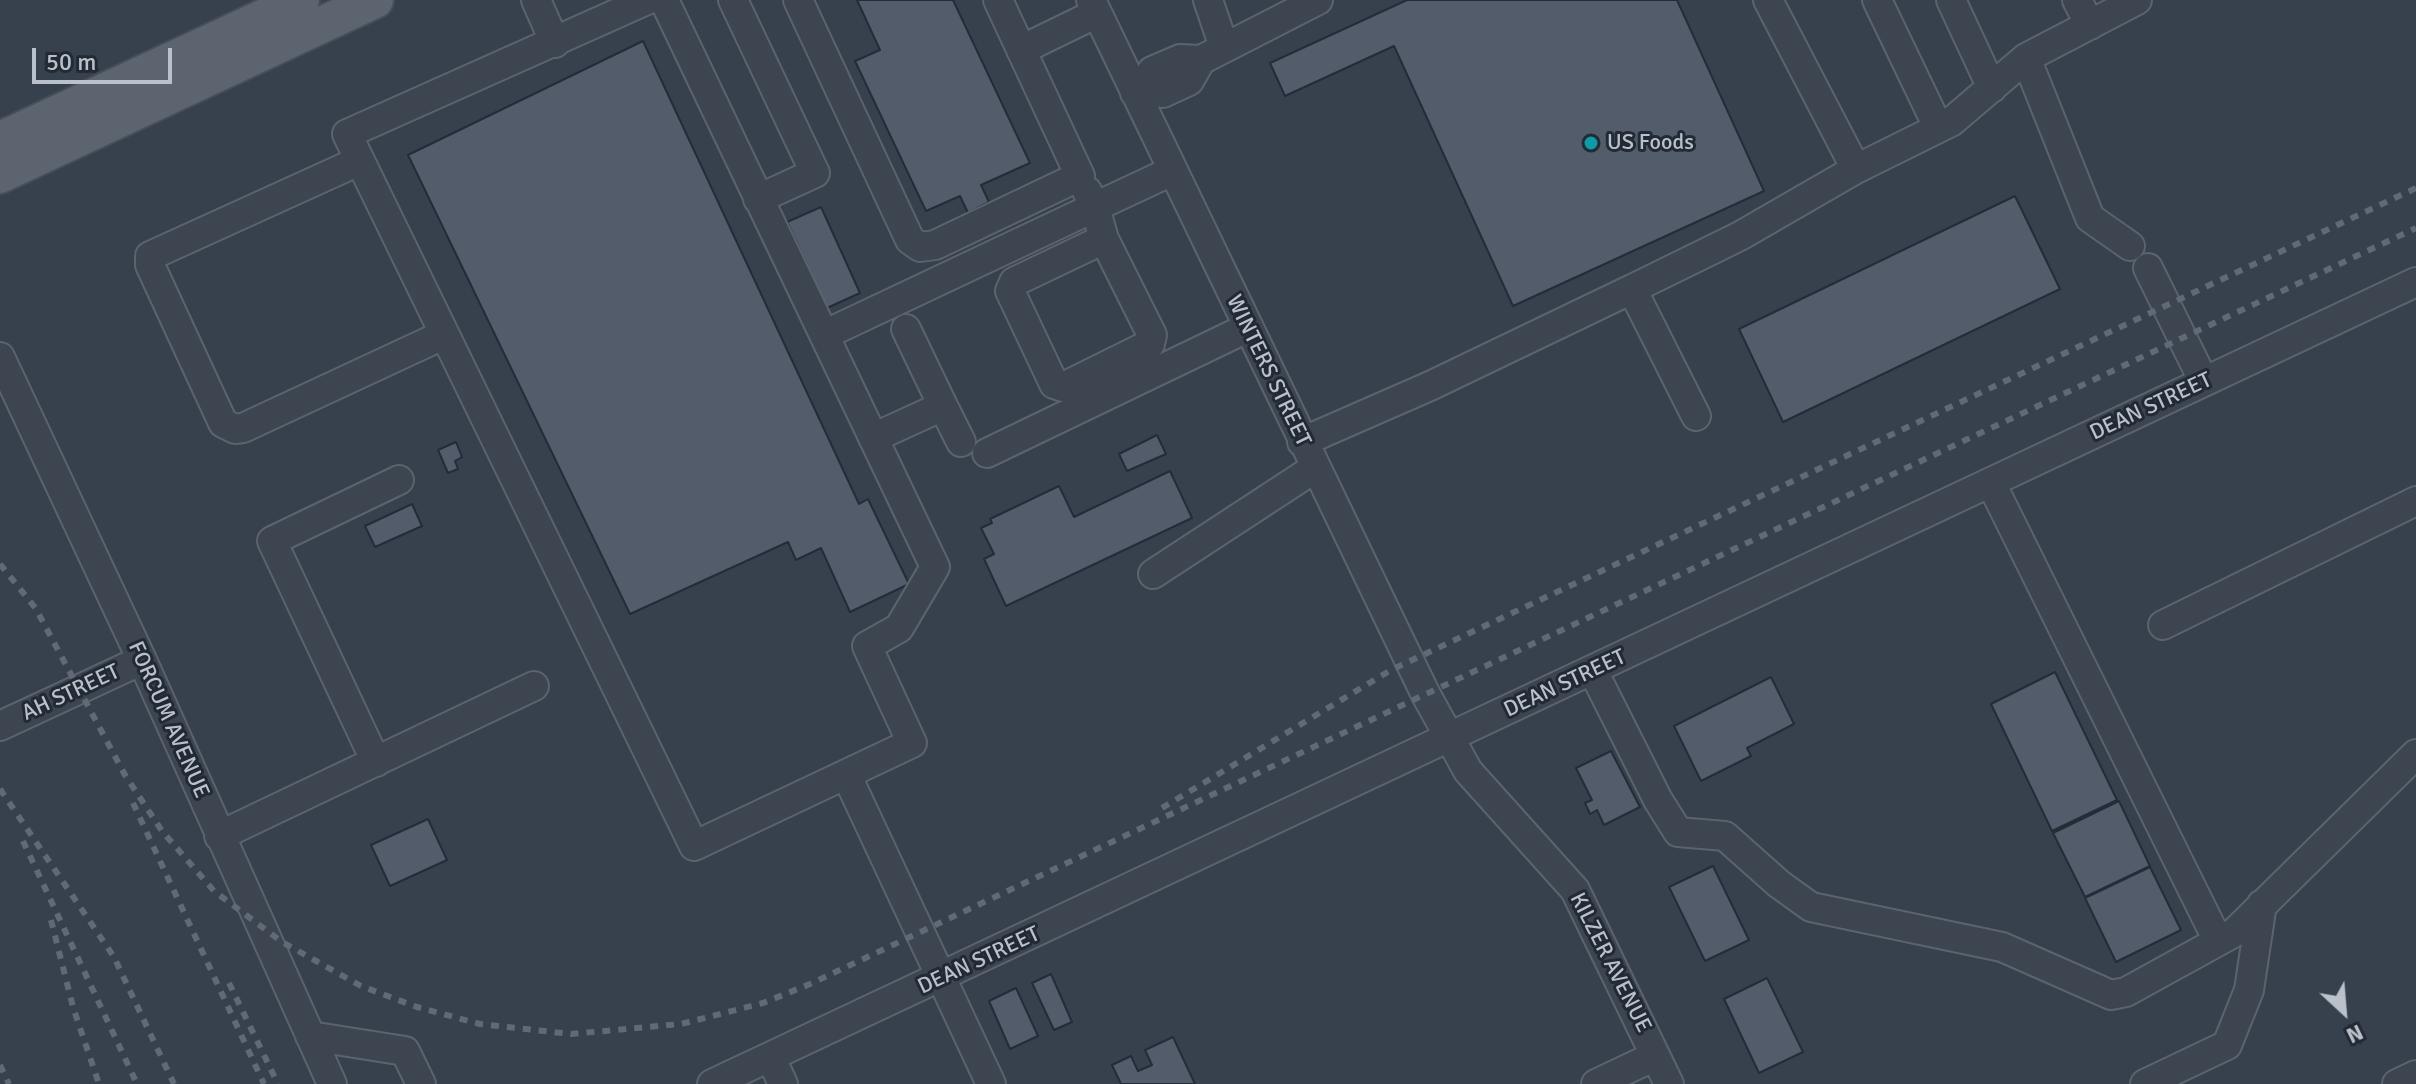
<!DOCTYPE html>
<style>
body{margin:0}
#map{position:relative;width:2416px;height:1084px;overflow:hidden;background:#293340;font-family:Signika,sans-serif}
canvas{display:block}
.north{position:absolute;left:2304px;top:972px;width:80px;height:80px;-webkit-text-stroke:6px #222a35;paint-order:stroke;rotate:154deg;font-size:22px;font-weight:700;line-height:32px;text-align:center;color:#bac1ca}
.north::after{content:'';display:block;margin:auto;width:28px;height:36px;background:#bac1ca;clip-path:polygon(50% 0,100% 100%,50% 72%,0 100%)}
.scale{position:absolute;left:32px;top:48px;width:140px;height:36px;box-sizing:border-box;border:4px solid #bac1ca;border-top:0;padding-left:10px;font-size:24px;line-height:28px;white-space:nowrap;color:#bac1ca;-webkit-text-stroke:6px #222a35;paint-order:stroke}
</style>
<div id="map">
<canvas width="2416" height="1084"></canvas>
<div class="north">N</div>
<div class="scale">50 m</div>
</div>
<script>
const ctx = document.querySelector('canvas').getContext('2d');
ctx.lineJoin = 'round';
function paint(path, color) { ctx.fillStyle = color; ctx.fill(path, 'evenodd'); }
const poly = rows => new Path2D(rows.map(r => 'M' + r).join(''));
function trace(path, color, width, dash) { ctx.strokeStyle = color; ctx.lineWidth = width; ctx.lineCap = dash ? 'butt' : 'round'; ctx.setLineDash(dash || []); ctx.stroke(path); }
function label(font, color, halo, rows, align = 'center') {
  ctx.font = font + ' Signika,sans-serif'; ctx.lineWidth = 6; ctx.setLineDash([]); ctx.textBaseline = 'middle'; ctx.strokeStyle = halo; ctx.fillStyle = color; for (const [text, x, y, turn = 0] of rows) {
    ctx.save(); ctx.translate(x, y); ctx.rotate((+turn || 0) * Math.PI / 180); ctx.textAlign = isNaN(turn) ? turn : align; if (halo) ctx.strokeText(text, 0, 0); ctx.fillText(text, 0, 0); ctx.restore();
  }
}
paint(poly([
 [0,0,2416,0,2416,1084,0,1084]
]), '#37404d');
const building = poly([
 [857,0,953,0,1030,163,981,185,989,202,968,213,960,196,926,211,855,61,880,50,857,0],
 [1407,0,1677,0,1764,191,1513,306,1394,46,1285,96,1270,63,1407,0],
 [643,41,859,504,868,499,909,584,850,612,821,548,796,560,788,542,630,614,408,155,643,41],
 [2015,196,2060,289,1783,422,1739,329,2015,196],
 [821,207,860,293,827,308,787,222,821,207],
 [1157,435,1166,454,1127,471,1119,454,1157,435],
 [456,442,462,457,455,461,458,469,448,473,438,450,456,442],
 [1170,471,1192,518,1006,606,984,559,994,554,981,528,992,523,990,519,1059,486,1074,517,1170,471],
 [412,504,422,526,375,547,365,526,412,504],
 [2055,672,2117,800,2052,831,1991,704,2055,672],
 [1771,677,1794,724,1747,748,1751,756,1701,781,1674,726,1771,677],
 [1611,751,1640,807,1604,825,1597,810,1590,814,1585,803,1592,800,1576,768,1611,751],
 [2119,801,2150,866,2085,897,2053,833,2119,801],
 [428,819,447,860,390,886,371,845,428,819],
 [1713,866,1749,940,1705,961,1669,887,1713,866],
 [2150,867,2181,930,2116,962,2085,898,2150,867],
 [1051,974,1072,1022,1054,1030,1032,983,1051,974],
 [1767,978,1803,1052,1759,1073,1724,999,1767,978],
 [1016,988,1038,1036,1010,1049,989,1001,1016,988],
 [1173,1037,1195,1084,1121,1084,1112,1065,1131,1056,1138,1071,1152,1065,1145,1050,1173,1037]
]);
paint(building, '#535c6b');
trace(building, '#242c37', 2);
const minor = poly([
 [536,0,555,43],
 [647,0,347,134,694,846,912,743,867,646,899,628,935,567,664,0],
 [733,0,815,173,758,199],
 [798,0,910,240,920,247,935,245,1080,176,998,0],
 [1091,0,1425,693,1468,771,1575,890,1669,1084],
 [1208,0,1224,47],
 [1768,0,1856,169,1951,122,2026,58,2137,0],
 [1877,0,1938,127],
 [1951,0,1992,88],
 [2077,0,2090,25],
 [1021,50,1097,13],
 [2026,58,2090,218,2130,246],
 [1144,89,1152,71,1180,59,1201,60],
 [1135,93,1144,89,1163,93,1189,81,1201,60,1318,0],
 [359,161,150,256,150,265,223,423,235,429,243,428,443,335],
 [1087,191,1095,207,1172,171],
 [2148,268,2204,382],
 [1632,289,1740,236,1856,169],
 [824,335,1095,207,1104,239,1152,335,1150,344,1063,387,1054,384,1010,291,1014,282,1104,239],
 [0,357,142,660,332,1084],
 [943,406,961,442],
 [873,438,943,406,906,329],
 [1302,442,1430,386,1632,289,1696,416],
 [987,453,1247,328],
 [1991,483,2218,941],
 [1153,574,1315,468],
 [2163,625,2416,501],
 [1593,671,1658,800,1678,832,1725,836,1779,884,1811,907,2002,947,2111,995,2126,992,2235,932,2416,754],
 [0,726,142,660],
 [376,762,272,541,399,480],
 [846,774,991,1084],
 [219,836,534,686],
 [310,1036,405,1051,421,1084],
 [771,1058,783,1084],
 [712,1084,2416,282],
 [1596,1084,1655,1056],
 [2145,1084,2227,1045,2249,990,2262,904],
 [2397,1084,2416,1075]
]);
const major = poly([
 [0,140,301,0],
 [0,175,375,0]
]);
trace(minor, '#5b636d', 32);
trace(major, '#474e59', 40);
trace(minor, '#3d4550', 28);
trace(major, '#5c6470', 36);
trace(poly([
 [0,564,36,609,125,775,162,831,214,891,282,942,361,986,417,1007,480,1024,571,1034,681,1024,763,1003,810,984,2416,228],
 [0,789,114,957,174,1084],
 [133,803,264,1084],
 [1162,808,1391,670,2416,188],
 [23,841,137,1084],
 [51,920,73,1007,99,1084],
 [229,983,278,1084],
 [0,1065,9,1084]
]), '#606977', 6, [8, 8]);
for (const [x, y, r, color] of [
 [1591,143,8,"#0f9aa8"]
]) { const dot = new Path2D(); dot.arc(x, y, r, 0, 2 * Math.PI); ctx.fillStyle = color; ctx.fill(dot); trace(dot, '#222a35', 3); }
label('22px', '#bac1ca', '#222a35', [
 ["US Foods",1607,143]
], 'left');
label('22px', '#bac1ca', '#222a35', [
 ["WINTERS STREET",1268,371,64],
 ["DEAN STREET",2151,407,-25],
 ["DEAN STREET",1565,684,-25],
 ["AH STREET",71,693,-25],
 ["FORCUM AVENUE",168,720,66],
 ["DEAN STREET",979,961,-25],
 ["KILZER AVENUE",1610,963,63]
]);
</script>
